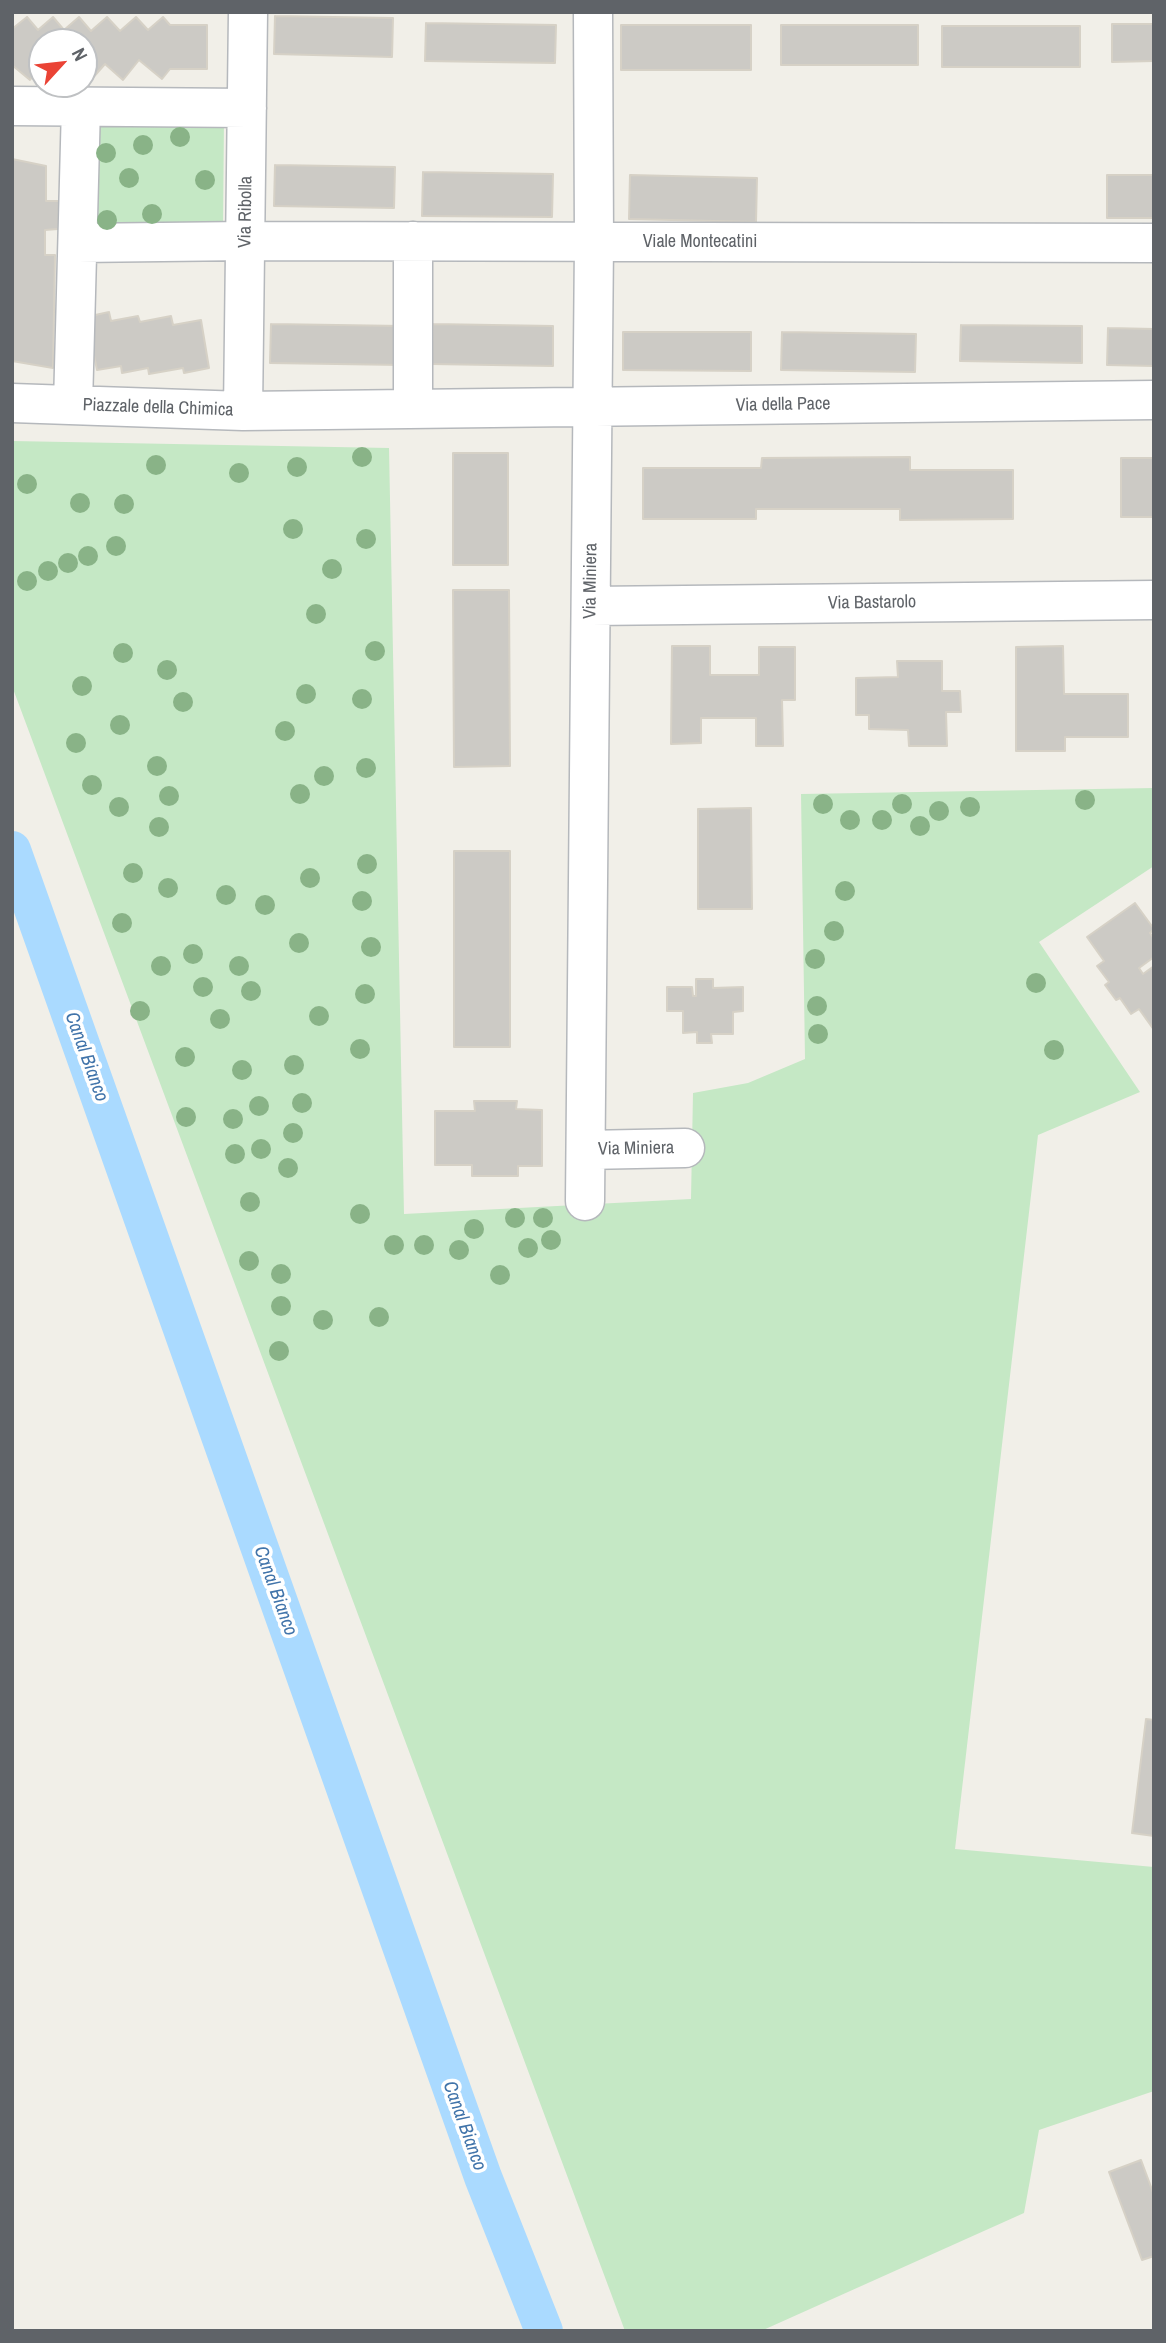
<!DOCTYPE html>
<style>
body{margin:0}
#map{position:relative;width:1166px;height:2343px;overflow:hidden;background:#f1efe8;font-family:"Archivo Narrow",sans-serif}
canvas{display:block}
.frame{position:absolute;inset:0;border:14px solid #5f6368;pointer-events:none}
.north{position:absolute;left:28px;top:28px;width:70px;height:70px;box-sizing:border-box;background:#fff;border:2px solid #bfc1c3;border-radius:50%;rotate:63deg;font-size:19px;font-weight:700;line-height:28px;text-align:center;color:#5f6368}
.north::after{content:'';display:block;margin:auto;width:24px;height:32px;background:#ea4335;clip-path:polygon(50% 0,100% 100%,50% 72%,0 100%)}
</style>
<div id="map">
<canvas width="1166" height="2343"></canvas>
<div class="frame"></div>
<div class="north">N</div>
</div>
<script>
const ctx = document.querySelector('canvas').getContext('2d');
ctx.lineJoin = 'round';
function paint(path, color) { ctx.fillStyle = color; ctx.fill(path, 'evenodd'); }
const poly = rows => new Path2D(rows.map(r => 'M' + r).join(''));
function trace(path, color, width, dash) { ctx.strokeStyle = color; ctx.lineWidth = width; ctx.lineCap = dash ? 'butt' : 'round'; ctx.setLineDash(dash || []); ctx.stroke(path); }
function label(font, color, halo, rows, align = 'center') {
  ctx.font = font + ' "Archivo Narrow",sans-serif'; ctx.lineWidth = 7; ctx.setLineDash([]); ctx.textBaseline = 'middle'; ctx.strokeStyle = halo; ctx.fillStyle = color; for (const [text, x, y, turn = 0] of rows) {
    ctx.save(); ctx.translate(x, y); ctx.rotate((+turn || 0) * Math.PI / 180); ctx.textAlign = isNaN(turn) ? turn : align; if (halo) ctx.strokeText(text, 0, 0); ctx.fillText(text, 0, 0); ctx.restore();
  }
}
paint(poly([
 [92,117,224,119,223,230,92,228],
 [12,441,389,448,404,1214,691,1199,693,1093,748,1083,805,1059,801,794,1154,788,1154,866,1039,942,1140,1092,1038,1135,955,1849,1154,1867,1154,2091,1039,2130,1024,2213,761,2331,625,2331,12,686]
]), '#c5e8c5');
trace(poly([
 [12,850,483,2177,544,2331]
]), '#aadaff', 38);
const building = poly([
 [275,16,393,18,392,57,274,54,275,16],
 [27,17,38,30,53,17,64,30,79,17,91,31,107,17,120,31,136,17,148,30,163,17,170,25,207,25,207,69,170,69,162,79,139,60,123,80,105,64,91,80,84,74,84,42,42,42,42,65,30,80,12,65,12,29,27,17],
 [426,23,556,25,555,63,425,61,426,23],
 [1112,24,1154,24,1154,61,1112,62,1112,24],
 [621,25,751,25,751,70,621,70,621,25],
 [781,25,918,25,918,65,781,65,781,25],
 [942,26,1080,26,1080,67,942,67,942,26],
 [12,159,46,166,46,201,59,201,58,229,45,230,45,255,55,255,53,368,12,361,12,159],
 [275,165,395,167,394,208,274,206,275,165],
 [423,172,553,174,552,217,422,216,423,172],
 [630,175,757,178,756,222,629,219,630,175],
 [1107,175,1154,175,1154,218,1107,218,1107,175],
 [109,312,111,321,138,316,140,322,171,316,173,325,201,320,209,368,184,373,183,368,149,374,148,368,122,373,121,366,97,370,86,317,109,312],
 [271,324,402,326,402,365,270,363,271,324],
 [433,324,553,326,553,366,432,364,433,324],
 [961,325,1082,326,1082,363,960,361,961,325],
 [1108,328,1154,329,1154,366,1107,365,1108,328],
 [623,332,751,332,751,371,623,370,623,332],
 [782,332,916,334,915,372,781,370,782,332],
 [453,453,508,453,508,565,453,565,453,453],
 [910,457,910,470,1013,470,1013,519,900,520,900,509,756,509,756,519,643,519,643,468,761,468,762,458,910,457],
 [1121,458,1154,458,1154,517,1121,517,1121,458],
 [453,590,509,590,510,766,454,767,453,590],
 [672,646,710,646,710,675,759,675,759,647,795,647,795,700,782,700,783,746,756,746,756,718,701,718,701,743,671,744,672,646],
 [1063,646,1064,694,1128,694,1128,737,1065,737,1065,751,1016,751,1016,647,1063,646],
 [897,661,942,661,942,691,960,691,961,712,946,712,947,746,909,746,908,730,869,729,869,715,856,715,856,678,898,677,897,661],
 [751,808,752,909,698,909,698,809,751,808],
 [454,851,510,851,510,1047,454,1047,454,851],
 [1135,903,1154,929,1150,933,1154,939,1154,957,1139,968,1143,974,1154,966,1154,1030,1139,1009,1131,1014,1120,998,1116,1000,1105,985,1109,982,1097,966,1104,961,1087,937,1135,903],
 [696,979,713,979,713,988,743,987,743,1011,733,1012,733,1034,711,1034,712,1043,697,1043,697,1032,683,1033,683,1011,667,1011,667,987,692,987,693,996,696,996,696,979],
 [474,1101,517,1101,516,1109,542,1110,542,1166,518,1166,518,1176,472,1176,472,1165,435,1165,435,1111,475,1111,474,1101],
 [1146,1719,1154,1720,1154,1836,1132,1833,1146,1719],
 [1141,2160,1154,2195,1154,2256,1142,2260,1109,2172,1141,2160]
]);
paint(building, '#cccac5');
trace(building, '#d6d1c6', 2);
const minor = poly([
 [12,106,247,108],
 [78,243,246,241,1154,243],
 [12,403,243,411,1154,400],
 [73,405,81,106],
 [413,409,413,241],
 [243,411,248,12],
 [591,606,1154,600],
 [586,1150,685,1148],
 [585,1201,594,242,593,12]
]);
trace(minor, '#b5b8bc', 41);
trace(minor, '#fff', 38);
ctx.fillStyle = '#89b387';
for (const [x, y] of [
 [180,137],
 [143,145],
 [106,153],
 [129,178],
 [205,180],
 [152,214],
 [107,220],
 [362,457],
 [156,465],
 [297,467],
 [239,473],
 [27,484],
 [80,503],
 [124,504],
 [293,529],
 [366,539],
 [116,546],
 [88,556],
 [68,563],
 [332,569],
 [48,571],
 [27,581],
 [316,614],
 [375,651],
 [123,653],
 [167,670],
 [82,686],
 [306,694],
 [362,699],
 [183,702],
 [120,725],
 [285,731],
 [76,743],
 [157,766],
 [366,768],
 [324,776],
 [92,785],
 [300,794],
 [169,796],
 [1085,800],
 [823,804],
 [902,804],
 [119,807],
 [970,807],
 [939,811],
 [850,820],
 [882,820],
 [920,826],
 [159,827],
 [367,864],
 [133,873],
 [310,878],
 [168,888],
 [845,891],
 [226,895],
 [362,901],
 [265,905],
 [122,923],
 [834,931],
 [299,943],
 [371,947],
 [193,954],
 [815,959],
 [161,966],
 [239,966],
 [1036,983],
 [203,987],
 [251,991],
 [365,994],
 [817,1006],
 [140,1011],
 [319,1016],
 [220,1019],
 [818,1034],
 [360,1049],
 [1054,1050],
 [185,1057],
 [294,1065],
 [242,1070],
 [302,1103],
 [259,1106],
 [186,1117],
 [233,1119],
 [293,1133],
 [261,1149],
 [235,1154],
 [288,1168],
 [250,1202],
 [360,1214],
 [515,1218],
 [543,1218],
 [474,1229],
 [551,1240],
 [394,1245],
 [424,1245],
 [528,1248],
 [459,1250],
 [249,1261],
 [281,1274],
 [500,1275],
 [281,1306],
 [379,1317],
 [323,1320],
 [279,1351]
]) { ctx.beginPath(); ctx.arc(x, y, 10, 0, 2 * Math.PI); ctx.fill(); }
label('18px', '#5f6368', '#fff', [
 ["Via Ribolla",246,212,-89],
 ["Viale Montecatini",700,242],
 ["Via della Pace",783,405,-1],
 ["Piazzale della Chimica",158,408,2],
 ["Via Miniera",591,581,-89],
 ["Via Bastarolo",872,603,-1],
 ["Via Miniera",636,1149,-1]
]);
label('italic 19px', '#4174aa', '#fff', [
 ["Canal Bianco",86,1057,70],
 ["Canal Bianco",275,1591,70],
 ["Canal Bianco",464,2126,70]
]);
</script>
